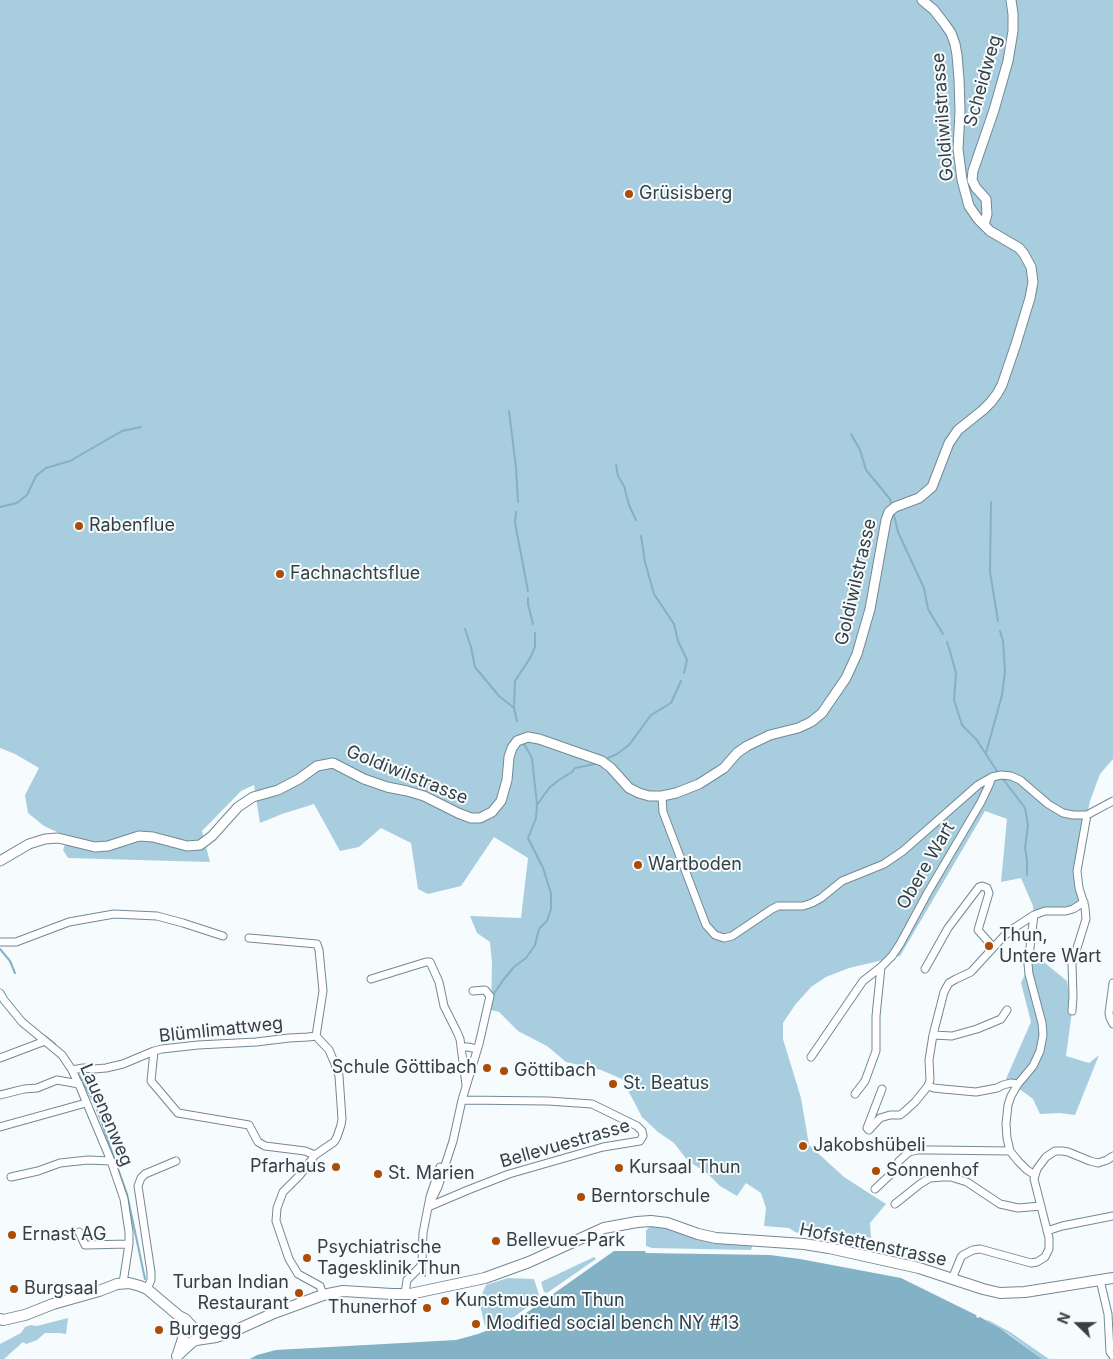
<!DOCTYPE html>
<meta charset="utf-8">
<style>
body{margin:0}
#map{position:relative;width:1113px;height:1359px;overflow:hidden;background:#f6fbfd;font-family:Inter,sans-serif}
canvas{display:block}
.north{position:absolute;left:1053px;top:1299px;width:50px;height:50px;-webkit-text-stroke:4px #f6fbfd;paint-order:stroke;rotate:292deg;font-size:14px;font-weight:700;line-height:20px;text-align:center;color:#353f44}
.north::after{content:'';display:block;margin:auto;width:18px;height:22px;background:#353f44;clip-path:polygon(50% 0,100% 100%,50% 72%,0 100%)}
</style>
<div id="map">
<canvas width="1113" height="1359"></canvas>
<div class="north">N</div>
</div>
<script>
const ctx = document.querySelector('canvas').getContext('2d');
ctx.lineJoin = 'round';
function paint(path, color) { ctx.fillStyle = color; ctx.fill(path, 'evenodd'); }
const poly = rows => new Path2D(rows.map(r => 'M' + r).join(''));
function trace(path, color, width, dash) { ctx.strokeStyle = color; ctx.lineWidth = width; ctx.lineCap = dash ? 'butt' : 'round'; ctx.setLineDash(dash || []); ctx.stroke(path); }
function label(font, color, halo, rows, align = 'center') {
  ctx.font = font + ' Inter,sans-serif'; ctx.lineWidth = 4; ctx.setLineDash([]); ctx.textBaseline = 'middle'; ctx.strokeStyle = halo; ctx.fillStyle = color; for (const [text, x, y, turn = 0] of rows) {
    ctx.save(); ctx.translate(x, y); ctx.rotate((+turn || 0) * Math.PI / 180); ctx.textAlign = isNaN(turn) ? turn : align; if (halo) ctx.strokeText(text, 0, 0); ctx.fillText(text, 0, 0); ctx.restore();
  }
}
paint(poly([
 [0,0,1113,0,1113,759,1100,774,1090,801,1087,815,1077,871,1084,902,1078,906,1034,915,1033,906,1021,878,1001,882,1007,819,985,811,900,956,849,968,826,977,811,987,795,1005,783,1023,783,1039,801,1098,809,1145,844,1177,886,1204,870,1223,871,1238,806,1226,799,1233,795,1232,789,1228,764,1226,766,1208,761,1193,746,1183,737,1196,720,1186,707,1173,688,1161,674,1143,658,1132,642,1117,622,1079,601,1070,566,1062,547,1046,518,1031,499,1012,491,1010,492,963,490,942,477,933,470,916,521,918,528,858,494,837,461,886,428,894,418,889,411,843,381,828,359,847,340,851,314,804,282,814,260,823,254,785,241,791,202,831,210,862,68,858,63,850,68,837,44,826,28,813,25,795,39,768,15,754,0,748],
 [1034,954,1067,981,1072,1011,1066,1056,1089,1063,1099,1055,1075,1115,1060,1113,1040,1114,1033,1099,1006,1079,1031,1022,1021,983],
 [650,1226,664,1226,683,1231,697,1239,738,1245,753,1244,751,1250,652,1248,646,1246,646,1231],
 [594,1257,596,1259,547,1293,544,1292,541,1282],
 [508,1278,534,1279,540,1298,514,1317,485,1326,479,1301,486,1285],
 [68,1318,66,1334,60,1333,45,1333,37,1340,26,1344,23,1342,4,1359,0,1359,0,1344,21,1333,25,1327,31,1325,37,1326],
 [988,1320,1010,1332,1049,1359,1042,1359,1009,1334,987,1321]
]), '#a8cddf');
paint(poly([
 [614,1251,645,1251,646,1253,770,1255,800,1259,901,1278,976,1315,977,1318,980,1317,1001,1329,1042,1359,250,1359,257,1355,276,1350,456,1340,478,1334,519,1318]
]), '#83b1c6');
trace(poly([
 [509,411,516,468,518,502],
 [851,434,860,450,866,470,890,499,891,504],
 [616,465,618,476,624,486,629,505,636,520],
 [991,502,990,572,998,621],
 [0,507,17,503,27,495,36,476,46,468,70,461,122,431,141,427],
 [516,512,515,523,528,591],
 [894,515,898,532,924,588,928,609,943,634],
 [641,536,645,562,654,594,674,624,678,641,687,660,684,673],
 [528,598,528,604,533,624],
 [465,629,471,647,475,667,499,696,514,708],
 [947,642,950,651,956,673,954,700,962,725,976,739,997,771],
 [517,721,514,708,515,681,530,658,535,647,535,633],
 [524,744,532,758,537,805],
 [986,753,1002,695,1005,672,1003,641,1000,631],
 [608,758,617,754,629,745,651,715,671,703,681,681],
 [1003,779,1025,808,1028,825,1025,848,1027,860,1027,875],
 [0,949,10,961,15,973],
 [493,995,504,979,514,967,526,958,535,945,539,929,547,921,551,909,551,893,543,868,528,838,536,818,537,805,549,788,559,780,572,772,575,768,595,764],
 [45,1036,55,1044],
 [79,1075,95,1104,127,1194,145,1279],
 [425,1276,425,1269]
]), '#83b1c6', 2);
const minor = poly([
 [662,796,663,812,706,925,715,935,724,938,732,936,772,909,778,906,803,906,812,903,821,898,842,881,884,864,903,851,978,785,992,777,1001,775,1011,776,1020,780,1048,804,1063,813,1073,815,1087,815,1113,801],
 [1034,915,1028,964,1029,974,1042,1023,1043,1035,1040,1051,1033,1066,1018,1084,1011,1096,1008,1105,1006,1124,1007,1138,1010,1151,1018,1161,1027,1170,1035,1175],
 [249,938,317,944,319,950,323,991,316,1036,329,1050,335,1064,339,1076,342,1119,341,1125,337,1137,334,1142,315,1155,300,1175,283,1192,277,1208,276,1221,289,1259,298,1274,320,1286,323,1295],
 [0,942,16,942,69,922,114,914,157,916,183,923,223,936],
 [925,969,948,928,979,887,982,886,987,888,989,893,978,930,993,947],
 [371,979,426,962,430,962,439,982,444,1006,457,1032,460,1039,466,1085],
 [1113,983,1109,1013,1110,1018,1113,1024],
 [0,993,4,1000,22,1022,62,1055,72,1070,80,1087,111,1161,124,1199,129,1232,129,1244,123,1283],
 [1072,1011,1073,996,1072,964,1086,919,1085,907,1079,888,1077,871,1087,815],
 [933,1035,952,1036,977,1029,1001,1019,1007,1010],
 [461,1047,468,1047,477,1049],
 [154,1051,151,1081,178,1113,249,1125,258,1142,265,1146,305,1151,315,1155],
 [811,1057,863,981,881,967,892,956,900,944,928,892,981,802,989,785,992,777],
 [0,1058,45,1041],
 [72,1070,83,1068,94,1069,106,1068,123,1064,154,1051,162,1049,198,1045,256,1042,289,1038,308,1037,316,1036],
 [928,1086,934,1088,943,1089,976,1092,997,1088,1003,1085,1011,1083,1018,1084],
 [855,1094,865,1081,876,1051,876,1016,881,967],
 [0,1095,24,1089,37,1088,57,1080,79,1084],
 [0,1127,86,1103],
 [869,1130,880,1118,890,1115,900,1115,904,1112,915,1102,928,1086,930,1080,929,1060,933,1035,944,992,949,983,956,979,971,972,1003,937,1014,928,1034,915,1045,911,1066,911,1073,909,1084,902],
 [869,1130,867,1128,882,1089],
 [11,1177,38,1171,60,1163,88,1160,111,1161],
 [875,1189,891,1174,899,1161,909,1152,917,1150,934,1150,1010,1151],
 [895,1204,920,1184,930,1178,942,1177,951,1177,967,1182,1000,1204,1018,1208,1041,1206],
 [428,1207,468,1190,509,1174,603,1147,640,1141,643,1136,642,1131,637,1126,592,1104,548,1101,462,1100],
 [428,1207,438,1187,453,1141,462,1100,479,1044,490,996,485,990,473,991],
 [1047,1231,1062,1226,1113,1216],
 [79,1232,85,1245,129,1244],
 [952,1279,961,1257,963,1255,973,1250,980,1249,1031,1263,1037,1262,1045,1257,1049,1249,1049,1238,1034,1179,1037,1169,1046,1157,1055,1151,1062,1151,1068,1152,1090,1161,1098,1163,1107,1160,1113,1156],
 [1100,1280,1108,1314,1110,1352,1113,1356],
 [147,1289,151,1280,151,1272,138,1186,141,1178,145,1174,176,1161],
 [405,1294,407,1280,420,1267,422,1262,423,1233,430,1197,440,1167]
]);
const tertiary = poly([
 [984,225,987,214,986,199,976,188,972,180,973,171,994,110,1008,61,1013,31,1013,14,1011,0],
 [0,861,29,844,45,839,58,838,95,847,108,846,139,836,153,837,187,846,200,845,212,836,238,807,253,797,278,790,299,779,317,766,333,763,364,779,387,787,407,791,424,796,458,813,471,818,480,818,492,812,501,801,507,780,509,757,512,748,517,741,528,737,539,739,602,761,611,768,629,788,639,793,649,796,662,796,676,793,699,784,724,768,737,753,747,746,770,735,798,728,811,722,822,713,846,678,857,654,870,609,886,520,889,512,895,507,919,498,932,487,949,443,958,430,983,410,991,402,997,394,1002,385,1016,344,1030,298,1033,282,1031,267,1024,254,1019,248,990,231,978,219,969,206,962,180,958,149,960,111,959,79,957,55,955,44,951,33,944,23,934,10,922,0]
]);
const secondary = poly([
 [0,1319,3,1320,25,1315,53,1304,99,1291,117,1284,129,1283,140,1286,147,1289,179,1316,185,1319,197,1332,198,1337,196,1340],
 [178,1354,185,1332,184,1324,179,1317],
 [177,1356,192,1342,196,1340,216,1337,234,1331,274,1313,323,1295,343,1291,392,1294,410,1294,485,1278,529,1262,604,1228,637,1222,651,1221,667,1223,698,1234,716,1238,804,1244,829,1248,919,1268,983,1289,1000,1293,1025,1292,1113,1278]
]);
trace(minor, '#728994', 9);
trace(tertiary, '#728994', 11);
trace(secondary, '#728994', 12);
trace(minor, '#fff', 7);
trace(tertiary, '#fff', 9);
trace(secondary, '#fff', 10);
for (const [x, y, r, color] of [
 [629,194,5,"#ad4c05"],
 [79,526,5,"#ad4c05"],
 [280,574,5,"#ad4c05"],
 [638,865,5,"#ad4c05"],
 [989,946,5,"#ad4c05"],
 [487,1068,5,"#ad4c05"],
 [504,1071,5,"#ad4c05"],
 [613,1084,5,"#ad4c05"],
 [803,1146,5,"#ad4c05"],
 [336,1167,5,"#ad4c05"],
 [619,1168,5,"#ad4c05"],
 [876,1171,5,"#ad4c05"],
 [378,1174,5,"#ad4c05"],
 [581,1197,5,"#ad4c05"],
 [12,1235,5,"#ad4c05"],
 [496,1241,5,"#ad4c05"],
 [307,1258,5,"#ad4c05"],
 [14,1289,5,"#ad4c05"],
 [299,1293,5,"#ad4c05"],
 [445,1301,5,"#ad4c05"],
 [427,1308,5,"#ad4c05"],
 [476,1324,5,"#ad4c05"],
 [159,1330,5,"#ad4c05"]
]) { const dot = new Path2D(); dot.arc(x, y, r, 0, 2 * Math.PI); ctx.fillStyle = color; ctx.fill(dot); trace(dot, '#f6fbfd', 2); }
label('18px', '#353f44', '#f6fbfd', [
 ["Scheidweg",983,81,-74],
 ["Goldiwilstrasse",943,117,-94],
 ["Goldiwilstrasse",856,582,-77],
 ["Goldiwilstrasse",407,775,22],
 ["Obere Wart",926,866,-60],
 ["Blümlimattweg",221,1030,-6],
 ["Lauenenweg",106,1115,67],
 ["Bellevuestrasse",565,1144,-16],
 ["Hofstettenstrasse",873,1245,12]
]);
label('18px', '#353f44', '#f6fbfd', [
 ["Grüsisberg",639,194],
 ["Rabenflue",89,526],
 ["Fachnachtsflue",290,574],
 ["Wartboden",648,865],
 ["Thun,",999,936],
 ["Untere Wart",999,957],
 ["Schule Göttibach",477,1068,"right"],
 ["Göttibach",514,1071],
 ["St. Beatus",623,1084],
 ["Jakobshübeli",813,1146],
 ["Pfarhaus",326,1167,"right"],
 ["Kursaal Thun",629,1168],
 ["Sonnenhof",886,1171],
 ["St. Marien",388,1174],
 ["Berntorschule",591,1197],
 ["Ernast AG",22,1235],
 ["Bellevue-Park",506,1241],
 ["Psychiatrische",317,1248],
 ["Tagesklinik Thun",317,1269],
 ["Turban Indian",289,1283,"right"],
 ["Restaurant",289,1304,"right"],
 ["Burgsaal",24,1289],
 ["Kunstmuseum Thun",455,1301],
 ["Thunerhof",417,1308,"right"],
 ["Modified social bench NY #13",486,1324],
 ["Burgegg",169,1330]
], 'left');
</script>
